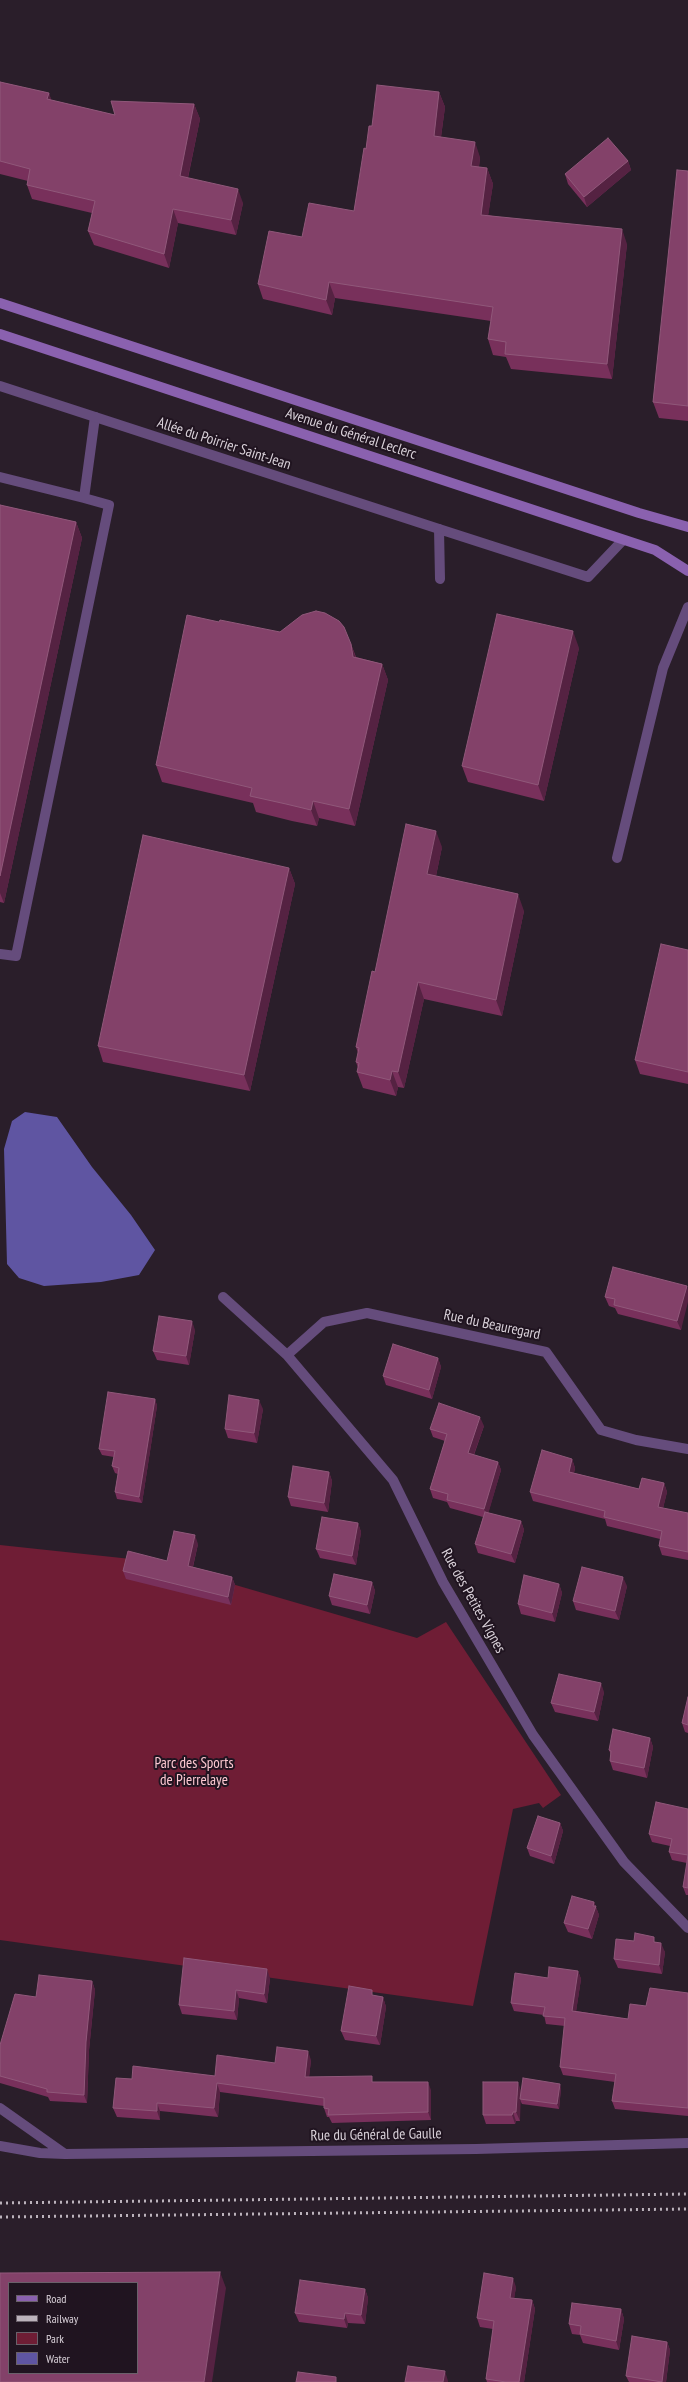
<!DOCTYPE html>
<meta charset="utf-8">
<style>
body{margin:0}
#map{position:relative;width:688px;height:2382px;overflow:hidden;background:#2a1e2a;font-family:"PT Sans Narrow",sans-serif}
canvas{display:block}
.legend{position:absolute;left:8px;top:2282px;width:130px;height:92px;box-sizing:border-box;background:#201420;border:1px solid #6a606a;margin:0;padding:5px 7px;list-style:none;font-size:12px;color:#d9d1d9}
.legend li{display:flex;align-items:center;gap:8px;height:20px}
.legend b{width:20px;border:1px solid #6a606a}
</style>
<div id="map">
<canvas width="688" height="2382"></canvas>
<ul class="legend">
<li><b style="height:5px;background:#8a61af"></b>Road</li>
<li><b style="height:5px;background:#bcb3bc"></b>Railway</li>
<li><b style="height:11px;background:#6f1d35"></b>Park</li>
<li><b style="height:11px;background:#5f55a2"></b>Water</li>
</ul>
</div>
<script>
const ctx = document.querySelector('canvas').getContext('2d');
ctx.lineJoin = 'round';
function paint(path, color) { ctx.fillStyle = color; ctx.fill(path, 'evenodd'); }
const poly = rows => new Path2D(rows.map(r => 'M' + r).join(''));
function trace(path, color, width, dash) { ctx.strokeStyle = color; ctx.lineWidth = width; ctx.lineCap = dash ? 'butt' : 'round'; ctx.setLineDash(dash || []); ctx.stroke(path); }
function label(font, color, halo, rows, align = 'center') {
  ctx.font = font + ' "PT Sans Narrow",sans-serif'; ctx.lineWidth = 4; ctx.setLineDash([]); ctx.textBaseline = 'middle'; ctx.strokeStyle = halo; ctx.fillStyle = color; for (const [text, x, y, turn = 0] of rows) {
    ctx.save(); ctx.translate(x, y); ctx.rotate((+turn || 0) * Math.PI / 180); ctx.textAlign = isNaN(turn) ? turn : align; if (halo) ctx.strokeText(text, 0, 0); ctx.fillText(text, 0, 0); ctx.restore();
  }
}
paint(poly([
 [0,1545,131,1559,191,1572,417,1638,446,1622,561,1795,543,1808,539,1803,513,1809,473,2006,0,1940]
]), '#6f1d35');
paint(poly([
 [25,1112,57,1117,92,1167,131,1215,155,1250,139,1275,101,1282,44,1286,19,1278,7,1264,4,1149,12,1121]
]), '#5f55a2');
trace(poly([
 [0,477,84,498,95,417],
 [440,579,439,529,588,577,623,540],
 [617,858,663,668,688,607],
 [0,954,16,956,109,505,84,498]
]), '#654c7c', 10);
trace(poly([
 [0,386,439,529],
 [223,1297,287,1355,393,1480,443,1582,533,1735,624,1862,688,1928],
 [287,1355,324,1322,367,1313,546,1352,601,1430,636,1440,688,1449],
 [0,2108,65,2154],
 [0,2146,40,2153,65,2154,476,2149,688,2143]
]), '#654c7c', 10);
trace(poly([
 [0,303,639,513,688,527],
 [0,334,655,550,688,571]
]), '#8a61af', 10);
trace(poly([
 [0,2203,688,2194],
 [0,2217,688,2209]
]), '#bcb3bc', 3, [2, 4]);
paint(poly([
 [0,82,49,93,51,100,115,115,194,104,200,119,188,178,243,203,236,235,178,223,169,268,94,245,88,231,92,213,32,199,27,185,28,181,0,174],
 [439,92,445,107,441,137,480,157,479,167,487,168,493,184,488,215,627,244,612,379,511,369,506,357,493,355,488,339,491,321,335,298,332,315,263,299,258,284,302,237,354,211,366,149,372,126],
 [628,161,631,170,587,207,568,184,565,174],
 [688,171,688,421,659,418,653,402],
 [0,505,76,522,82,538,4,903,0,902],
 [219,622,351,644,356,657,382,664,388,680,355,826,319,818,317,826,292,821,256,812,253,803,162,782,156,765],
 [579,648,544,801,468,782,462,766],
 [442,847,436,876,524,911,502,1016,424,999,404,1088,398,1087,396,1096,363,1088,357,1072,358,1068,356,1062,358,1053,356,1047,375,972],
 [289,868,295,884,250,1091,103,1062,98,1046],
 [688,950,688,1084,640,1074,635,1060],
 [687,1286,681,1330,618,1314,615,1308,609,1306,605,1297],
 [195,1330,189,1365,157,1360,153,1351],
 [438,1358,441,1367,432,1399,386,1385,383,1376],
 [155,1399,157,1406,142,1503,117,1499,115,1492,118,1474,115,1473,112,1466,114,1457,102,1455,99,1449],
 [263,1409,257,1443,228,1438,225,1429],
 [484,1426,474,1455,498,1462,501,1470,488,1513,521,1521,524,1530,515,1563,478,1553,475,1544,483,1517,450,1508,447,1502,433,1498,430,1489,445,1441,433,1437,430,1429],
 [572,1459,575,1468,574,1473,639,1489,664,1483,667,1492,663,1508,688,1513,688,1560,662,1555,659,1546,660,1539,607,1526,605,1519,533,1501,530,1492],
 [329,1472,332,1481,328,1512,291,1506,288,1497],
 [358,1523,361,1532,356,1565,320,1558,316,1549],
 [198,1544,193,1567,232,1577,235,1585,231,1605,126,1579,123,1571,167,1561],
 [372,1582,375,1591,370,1614,332,1605,329,1596],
 [559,1584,562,1593,555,1622,521,1614,518,1604],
 [627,1586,619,1620,576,1610,573,1601],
 [604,1692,598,1721,555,1712,551,1703],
 [688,1697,688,1733,685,1732,682,1723],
 [650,1738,653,1747,647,1778,613,1770,610,1761,611,1755,609,1750],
 [688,1809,688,1895,686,1895,683,1887,687,1863,672,1860,669,1852,670,1846,652,1842,649,1834],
 [560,1823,563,1831,554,1864,530,1856,527,1848],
 [594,1902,599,1915,592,1939,568,1932,564,1923],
 [634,1941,656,1942,665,1952,662,1974,618,1968,614,1959],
 [578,1971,581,1979,576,2011,628,2019,646,2006,688,1993,688,2116,615,2109,612,2101,615,2082,563,2075,560,2067,565,2026,546,2024,544,2015,514,2011,511,2003,548,1978],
 [270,1978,267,2003,239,1998,237,2020,182,2014,179,2005],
 [92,1981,95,1990,89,2050,87,2103,50,2101,48,2097,0,2083,0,2045,36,1997],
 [374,1996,383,1997,386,2007,380,2045,345,2040,341,2031],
 [311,2060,309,2077,374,2082,431,2090,431,2120,332,2123,329,2117,327,2117,324,2108,324,2106,220,2092,218,2117,160,2111,160,2120,117,2117,113,2108,132,2079,215,2076,275,2063],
 [561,2088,559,2109,522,2104,520,2100,520,2121,516,2121,515,2124,486,2124,483,2115,521,2091,521,2095],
 [516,2287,514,2298,532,2300,535,2309,524,2382,487,2382,486,2379,493,2329,480,2327,477,2318],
 [365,2289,368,2298,365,2324,348,2323,347,2328,299,2322,295,2313],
 [621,2309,624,2319,619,2350,583,2343,580,2335,572,2334,569,2324],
 [667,2342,670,2350,666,2382,629,2382,626,2376]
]), '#78305b');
paint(poly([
 [439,92,445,107,439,151,434,136],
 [49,93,54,108,47,99],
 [194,104,200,119,185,191,180,176],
 [475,142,480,157,477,181,471,166],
 [628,161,631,170,587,207,584,197],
 [487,168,493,184,486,230,481,215],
 [238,189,243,203,236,235,231,220],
 [173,209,178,223,169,268,164,254],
 [622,229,627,244,612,379,607,364],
 [329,282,335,298,332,315,326,300],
 [76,522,82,538,4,903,0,893,0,876],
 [573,631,579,648,544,801,538,785],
 [351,644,357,661,353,657],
 [382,664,388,680,355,826,349,809],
 [313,801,319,818,317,826,311,810],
 [436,831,442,847,433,890,427,874],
 [289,868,295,884,250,1091,244,1075],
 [518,894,524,911,502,1016,496,1000],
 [418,982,424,999,404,1088,398,1072],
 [392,1071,398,1087,396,1096,390,1080],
 [687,1286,688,1290,688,1302,681,1330,677,1321],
 [192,1321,195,1330,189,1365,186,1356],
 [438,1358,441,1367,432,1399,429,1390],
 [155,1399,157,1406,142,1503,139,1497],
 [259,1400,263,1409,257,1443,254,1433],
 [480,1417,484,1426,471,1462,468,1453],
 [572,1459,575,1468,572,1481,569,1472],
 [498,1462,501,1470,487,1518,484,1509],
 [329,1472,332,1481,328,1512,324,1503],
 [664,1483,667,1492,661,1516,658,1507],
 [521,1521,524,1530,515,1563,511,1554],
 [358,1523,361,1532,356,1565,352,1556],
 [195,1535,198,1544,191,1574,188,1566],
 [232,1577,235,1585,231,1605,228,1597],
 [623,1577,627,1586,619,1620,615,1611],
 [372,1582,375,1591,370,1614,367,1605],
 [559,1584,562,1593,555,1622,552,1613],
 [601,1683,604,1692,598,1721,594,1712],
 [650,1738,653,1747,647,1778,644,1768],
 [560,1823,563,1831,554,1864,551,1856],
 [594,1902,599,1915,592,1939,588,1929],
 [661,1943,665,1952,662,1974,659,1965],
 [267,1969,270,1978,267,2003,264,1994],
 [578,1971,581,1979,575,2019,572,2011],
 [92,1981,95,1990,89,2050,87,2103,84,2095,86,2042],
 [236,1990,239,1998,237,2020,234,2011],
 [383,1997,386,2007,380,2045,376,2036],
 [308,2051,311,2060,308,2086,305,2077],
 [428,2082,431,2090,431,2120,428,2112],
 [518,2082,521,2091,520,2121,516,2112],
 [217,2083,220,2092,218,2117,214,2108],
 [560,2084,561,2088,559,2109,557,2104],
 [157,2103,160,2111,160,2120,157,2111],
 [513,2112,516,2121,515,2124,512,2115],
 [220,2272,226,2288,212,2382,204,2382],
 [513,2278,516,2287,513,2307,510,2298],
 [365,2289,368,2298,365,2324,361,2315],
 [532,2300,535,2309,524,2382,519,2382],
 [621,2309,624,2319,619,2350,616,2341],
 [345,2313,348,2323,347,2328,344,2319],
 [667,2342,670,2350,666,2382,662,2382],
 [445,2371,448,2381,448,2382,443,2382]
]), '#552242');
const building = poly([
 [0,82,49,93,47,99,115,115,111,101,194,104,180,176,238,189,231,220,173,209,164,254,88,231,95,201,27,185,30,169,0,161,0,82],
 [377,85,439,92,434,136,475,142,471,166,487,168,481,215,622,229,607,364,505,354,506,342,488,339,493,307,329,282,326,300,258,284,269,231,302,237,309,203,354,211,364,148,366,149,369,126,372,126,377,85],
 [608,138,628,161,584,197,565,174,608,138],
 [677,170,688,171,688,406,653,402,677,170],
 [0,505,76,522,0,876,0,505],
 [316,611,325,613,339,621,344,627,351,644,353,657,382,664,349,809,313,801,311,810,286,804,250,796,252,788,156,765,187,615,219,622,220,620,280,632,302,615,316,611],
 [497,614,573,631,538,785,462,766,497,614],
 [406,824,436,831,427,874,518,894,496,1000,418,982,398,1072,392,1071,390,1080,357,1072,359,1063,356,1062,359,1048,356,1047,372,971,375,972,406,824],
 [143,835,289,868,244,1075,98,1046,143,835],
 [661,944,688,950,688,1072,635,1060,661,944],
 [613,1267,687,1286,677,1321,614,1305,615,1299,605,1297,613,1267],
 [159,1316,192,1321,186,1356,153,1351,159,1316],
 [393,1344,438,1358,429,1390,383,1376,393,1344],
 [108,1392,155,1399,139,1497,115,1492,119,1468,112,1466,115,1451,99,1449,108,1392],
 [229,1395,259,1400,254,1433,225,1429,229,1395],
 [439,1403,480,1417,468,1453,498,1462,484,1509,447,1500,448,1494,430,1489,447,1434,430,1429,439,1403],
 [542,1450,572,1459,569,1472,639,1489,642,1478,664,1483,658,1507,688,1513,688,1552,659,1546,662,1531,604,1517,605,1511,530,1492,542,1450],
 [293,1466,329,1472,324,1503,288,1497,293,1466],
 [485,1512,521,1521,511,1554,475,1544,485,1512],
 [322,1517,358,1523,352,1556,316,1549,322,1517],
 [174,1531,195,1535,188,1566,232,1577,228,1597,123,1571,128,1551,167,1561,174,1531],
 [582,1567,623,1577,615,1611,573,1601,582,1567],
 [334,1574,372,1582,367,1605,329,1596,334,1574],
 [524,1575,559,1584,552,1613,518,1604,524,1575],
 [559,1674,601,1683,594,1712,551,1703,559,1674],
 [688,1697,688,1725,682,1723,688,1697],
 [613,1729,650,1738,644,1768,610,1761,611,1751,609,1750,613,1729],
 [656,1802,688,1809,688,1888,683,1887,688,1855,669,1852,672,1839,649,1834,656,1802],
 [538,1816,560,1823,551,1856,527,1848,538,1816],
 [572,1896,594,1902,593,1906,596,1906,588,1929,564,1923,572,1896],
 [635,1933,654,1937,654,1942,661,1943,659,1965,614,1959,616,1939,634,1941,635,1933],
 [184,1958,267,1969,264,1994,236,1990,234,2011,179,2005,184,1958],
 [549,1967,578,1971,572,2011,628,2019,630,2004,646,2006,650,1988,688,1993,688,2108,612,2101,616,2074,560,2067,565,2018,543,2016,545,2007,511,2003,515,1973,548,1978,549,1967],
 [39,1975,92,1981,86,2042,84,2095,47,2092,47,2089,0,2076,0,2045,15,1994,36,1997,39,1975],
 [349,1986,372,1990,372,1995,383,1997,376,2036,341,2031,349,1986],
 [277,2047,308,2051,305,2077,372,2076,372,2082,428,2082,428,2112,328,2115,329,2109,324,2108,324,2098,217,2083,214,2108,157,2103,157,2111,113,2108,116,2078,132,2079,133,2066,215,2076,217,2055,275,2063,277,2047],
 [523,2078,560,2084,557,2104,520,2099,523,2078],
 [483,2082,518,2082,516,2112,513,2112,512,2115,483,2115,483,2082],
 [220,2272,204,2382,0,2382,0,2273,220,2272],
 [9,2283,137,2283,137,2373,9,2373,9,2283],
 [484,2273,513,2278,510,2298,532,2300,519,2382,506,2382,486,2379,494,2321,477,2318,484,2273],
 [300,2280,365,2289,361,2315,345,2313,344,2319,295,2313,300,2280],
 [572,2303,621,2309,616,2341,580,2334,581,2326,569,2324,572,2303],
 [632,2336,667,2342,662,2382,626,2376,632,2336],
 [408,2366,445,2371,443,2382,405,2382,408,2366],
 [298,2372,336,2377,336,2382,296,2382,298,2372]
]);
paint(building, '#834169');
trace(building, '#90587a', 1);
label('15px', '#d9d1d9', '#201420', [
 ["Avenue du Général Leclerc",351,434,18],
 ["Allée du Poirrier Saint-Jean",224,444,18],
 ["Rue du Beauregard",492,1325,12],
 ["Rue des Petites Vignes",473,1601,61],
 ["Rue du Général de Gaulle",376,2135,-1]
]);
label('15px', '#fdc8d1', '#201420', [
 ["Parc des Sports",194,1764],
 ["de Pierrelaye",194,1781]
]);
</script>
